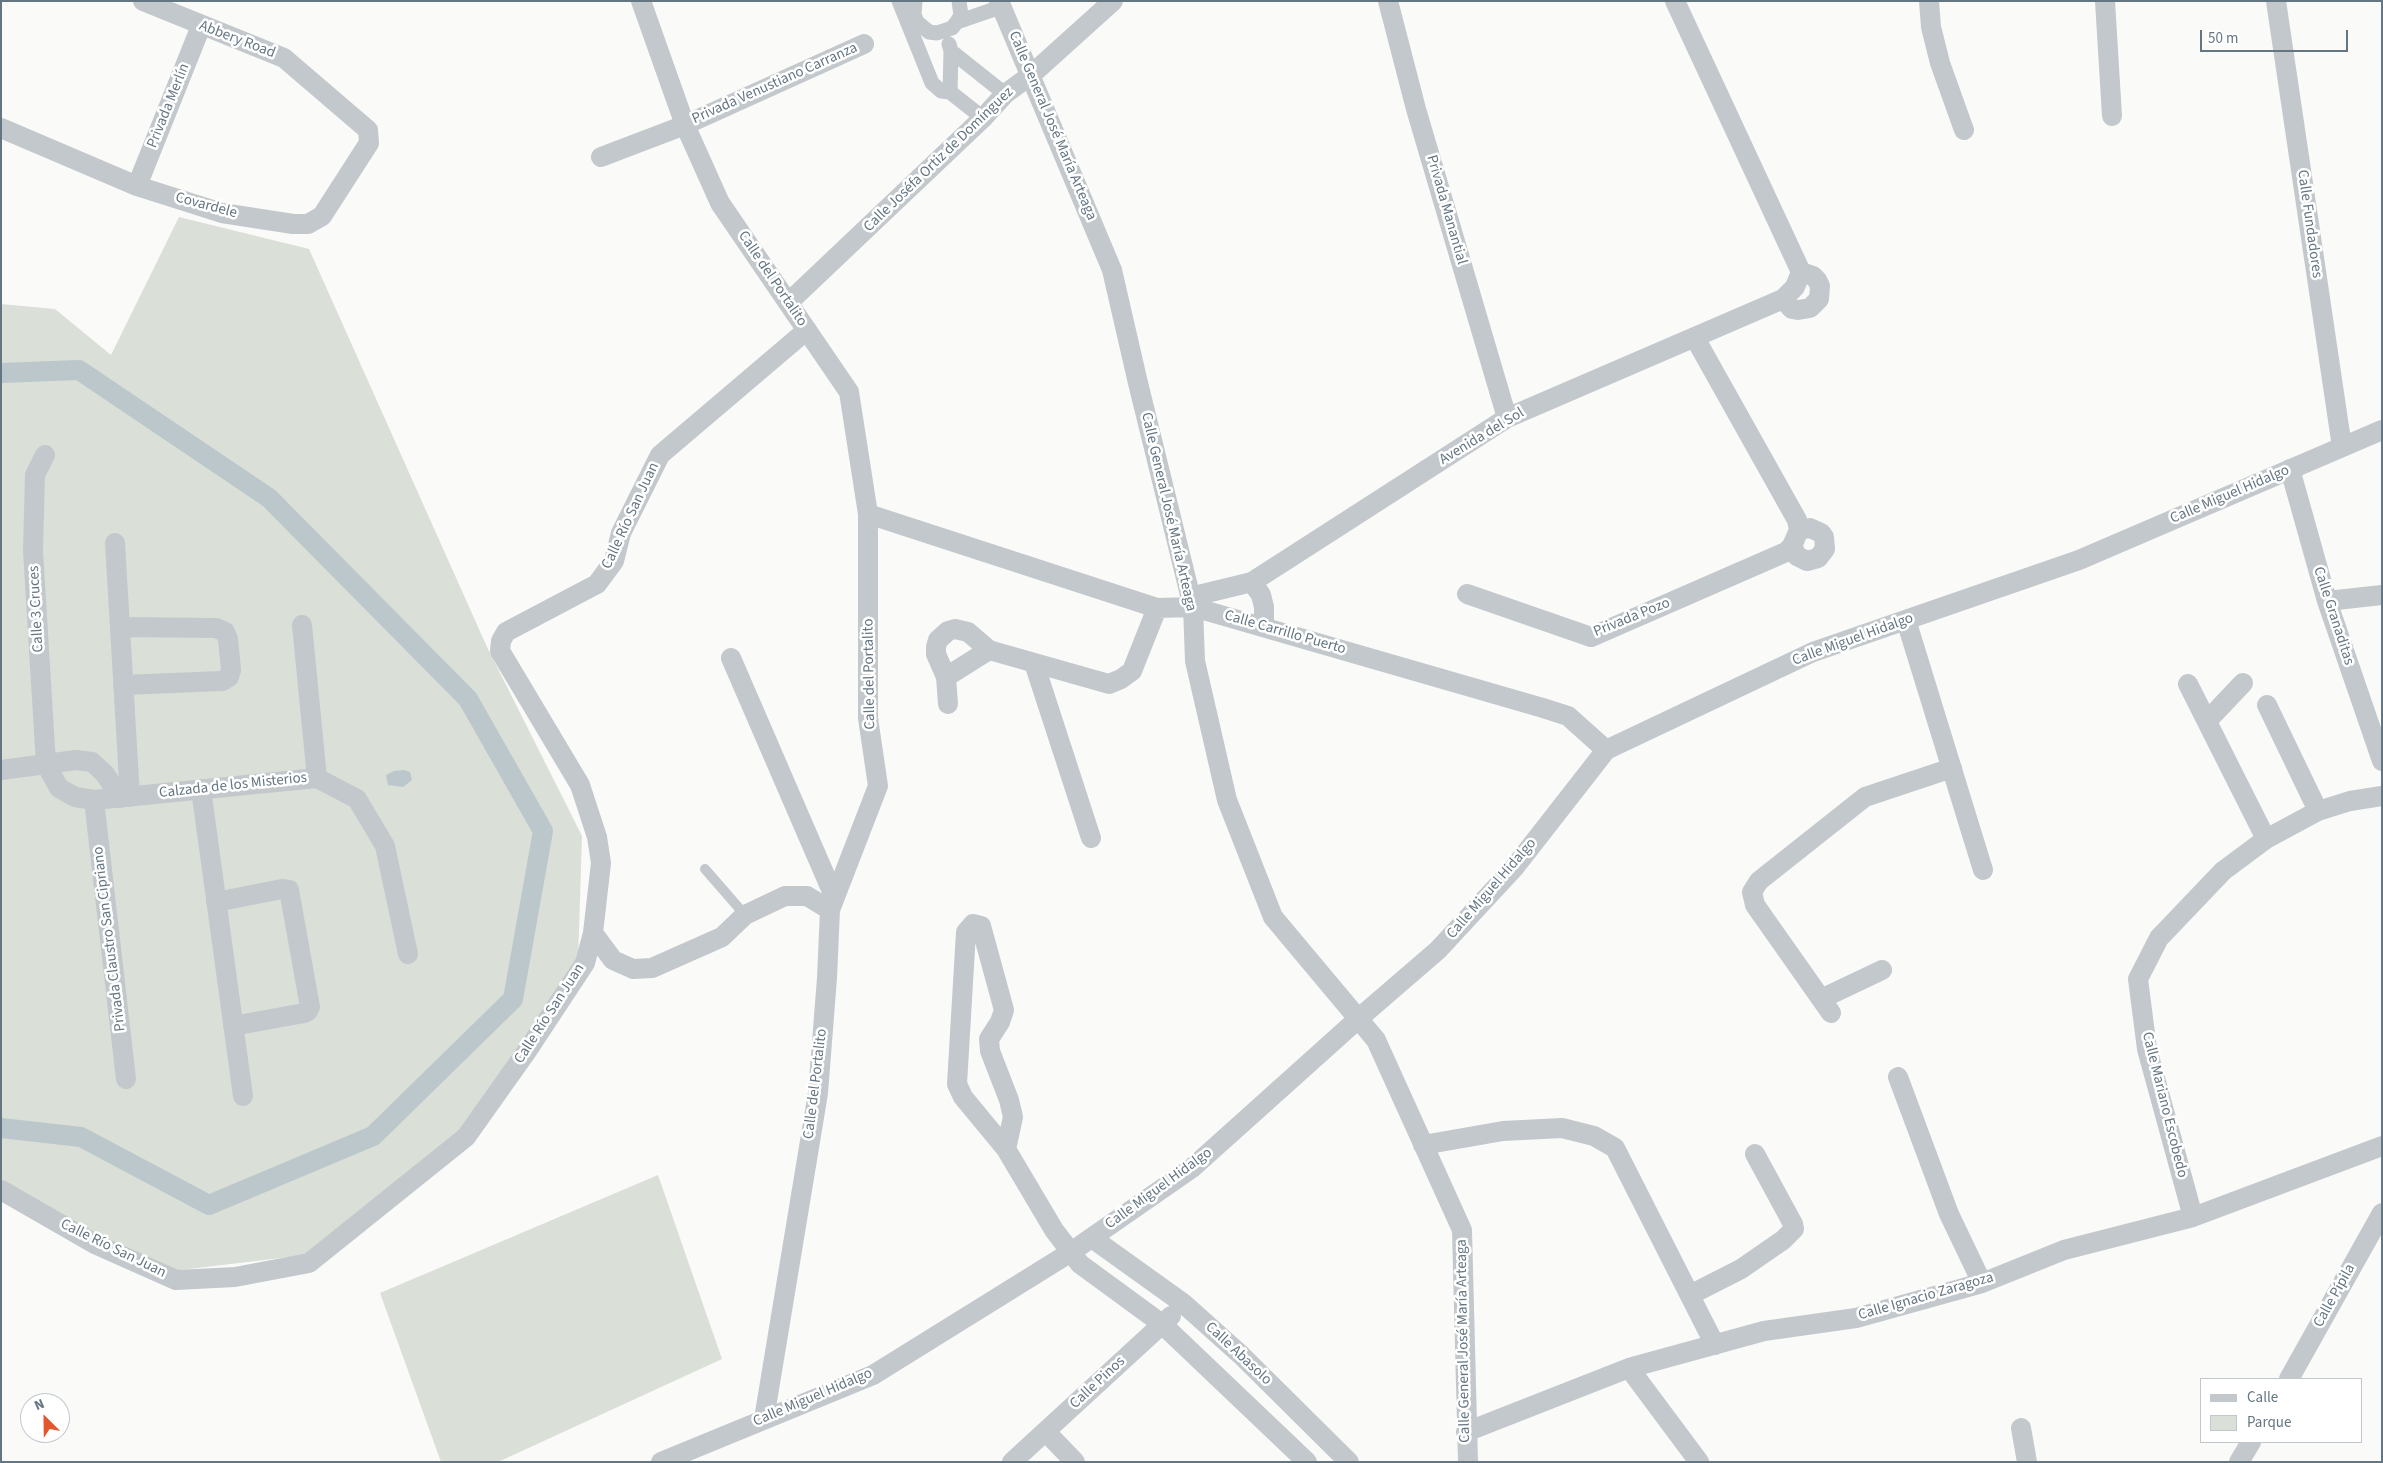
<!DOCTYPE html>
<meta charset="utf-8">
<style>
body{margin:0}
#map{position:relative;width:2383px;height:1463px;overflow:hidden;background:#fafaf8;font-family:"Source Sans 3",sans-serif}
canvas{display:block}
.frame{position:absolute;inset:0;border:2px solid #657683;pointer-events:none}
.legend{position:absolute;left:2200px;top:1378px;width:162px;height:65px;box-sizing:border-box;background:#fff;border:1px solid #c1c8cd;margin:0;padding:6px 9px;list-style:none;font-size:15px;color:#657683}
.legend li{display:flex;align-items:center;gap:10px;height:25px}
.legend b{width:25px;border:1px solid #c1c8cd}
.north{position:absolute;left:20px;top:1393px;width:50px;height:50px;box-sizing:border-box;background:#fff;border:1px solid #c1c8cd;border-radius:50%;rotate:337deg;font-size:14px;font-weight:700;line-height:20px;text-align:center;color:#657683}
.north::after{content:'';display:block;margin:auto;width:18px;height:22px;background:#e4572e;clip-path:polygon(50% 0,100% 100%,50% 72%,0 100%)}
.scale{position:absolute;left:2200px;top:30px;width:148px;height:22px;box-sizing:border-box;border:2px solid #657683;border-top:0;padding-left:6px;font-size:15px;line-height:18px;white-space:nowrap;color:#657683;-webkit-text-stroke:4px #fff;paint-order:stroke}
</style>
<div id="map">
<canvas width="2383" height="1463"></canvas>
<div class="frame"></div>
<ul class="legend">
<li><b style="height:6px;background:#c3c8cc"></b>Calle</li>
<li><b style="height:14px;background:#dadfd7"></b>Parque</li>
</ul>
<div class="north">N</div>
<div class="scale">50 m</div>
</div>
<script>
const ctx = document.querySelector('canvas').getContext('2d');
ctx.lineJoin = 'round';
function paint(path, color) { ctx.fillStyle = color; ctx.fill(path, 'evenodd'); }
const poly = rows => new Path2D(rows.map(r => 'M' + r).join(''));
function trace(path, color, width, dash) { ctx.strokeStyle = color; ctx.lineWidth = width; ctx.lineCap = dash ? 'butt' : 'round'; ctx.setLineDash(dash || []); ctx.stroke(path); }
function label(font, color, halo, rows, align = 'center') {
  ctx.font = font + ' "Source Sans 3",sans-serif'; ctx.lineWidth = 5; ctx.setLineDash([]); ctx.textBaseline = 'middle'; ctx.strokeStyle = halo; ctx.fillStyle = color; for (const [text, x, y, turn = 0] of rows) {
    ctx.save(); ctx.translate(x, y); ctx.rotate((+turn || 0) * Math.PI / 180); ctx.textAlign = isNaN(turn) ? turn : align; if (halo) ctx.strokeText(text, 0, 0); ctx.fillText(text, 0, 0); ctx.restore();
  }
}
paint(poly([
 [179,217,309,249,487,647,582,836,578,961,462,1129,306,1255,172,1271,91,1236,1,1184,1,304,55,309,111,355],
 [658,1175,722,1359,498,1462,441,1462,380,1293]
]), '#dadfd7');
paint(poly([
 [404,770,410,772,412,780,403,787,388,785,386,775,394,771]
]), '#bbc7cb');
trace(poly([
 [1,373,79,370,269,498,468,699,543,831,513,999,373,1136,209,1205,81,1137,1,1128]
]), '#bbc7cb', 20);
trace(poly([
 [705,869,745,915]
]), '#c3c8cc', 10);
trace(poly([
 [899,1,932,83,941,91,950,92,983,118],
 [915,1,914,15,917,22,929,32,937,33,952,28,957,22,961,15,959,1],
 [957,22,1001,7],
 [949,44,951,51,950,92],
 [951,51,1005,94]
]), '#c3c8cc', 15);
trace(poly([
 [641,1,685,125,720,203,849,392,868,514,868,718,878,786,830,910,827,978,818,1093,764,1419],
 [999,1,1112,270,1138,383,1193,607,1195,661,1227,800,1273,917,1376,1040,1462,1230,1468,1462],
 [1388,1,1416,109,1507,418],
 [1929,1,1931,27,1940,63,1964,130],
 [2105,1,2112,116],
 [2276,1,2342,447],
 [1,128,137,186,222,213,293,224,308,224,322,216,369,143,368,130,284,58,143,1],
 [601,157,685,125,864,44],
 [137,186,201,26],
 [1783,299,1792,309,1798,310,1810,308,1819,299,1820,286,1817,280,1813,276,1801,272],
 [789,302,983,118,1005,94,1031,75,1113,1],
 [45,455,35,475,33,551,46,764,59,788,75,797,94,800,317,778,357,799,385,846,408,954],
 [2290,469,2327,601,2382,761],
 [868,514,1157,608,1193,607,1543,708,1568,716,1606,750],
 [115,543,130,797],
 [1792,546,1797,556,1807,561,1818,558,1825,549,1824,537,1821,533,1810,528,1799,530],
 [1252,582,1261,595,1264,607,1264,626],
 [1467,594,1591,637,1786,552,1792,546,1799,530,1797,520,1695,338],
 [1190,597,1252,582,1507,418,1783,299,1795,287,1801,272,1675,1],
 [2327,601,2382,595],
 [1906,620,1983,870],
 [302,625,317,778],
 [120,627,216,628,225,632,228,639,231,670,229,677,222,681,123,685],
 [731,658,834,896],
 [1034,663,1091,838],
 [946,677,936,654,936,647,938,640,948,631,955,629,968,632,989,650],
 [2188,684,2266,839],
 [948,704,946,677,989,650,1109,684,1121,679,1132,671,1157,608],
 [2267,705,2318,811],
 [2207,721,2243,683],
 [1,770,76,760,92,762,105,774,120,798],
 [201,789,243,1096],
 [94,800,126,1079],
 [216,902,282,889,289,890,310,1007,308,1011,304,1013,233,1026],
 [593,933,613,960,633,969,652,968,722,937,745,915,785,896,807,896,830,910],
 [1821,999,1882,970],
 [1831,1013,1755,905,1752,892,1759,881,1865,797,1952,768],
 [1898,1077,1949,1214,1982,1283],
 [1423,1145,1503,1131,1562,1128,1594,1136,1615,1148,1715,1345],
 [1006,1149,1013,1117,1009,1100,990,1051,989,1039,1000,1022,1004,1010,981,926,973,924,966,932,957,1084,963,1097,1006,1149,1054,1230,1080,1264,1162,1324,1307,1462],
 [1,1190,95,1244,176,1280,235,1277,309,1263,466,1137,527,1051,585,963,593,933,601,863,597,837,580,785,500,651,501,641,506,632,597,584,614,561,621,533,660,455,807,330],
 [2193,1217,2147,1049,2138,979,2159,938,2223,871,2266,839,2318,811,2350,801,2382,796],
 [1092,1238,1184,1304,1241,1355,1349,1462],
 [1690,1295,1741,1269,1783,1240,1794,1229,1793,1224,1755,1154],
 [1629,1368,1699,1462],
 [2289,1379,2382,1213],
 [2021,1428,2027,1462],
 [1046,1432,1075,1462],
 [1466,1432,1629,1368,1764,1331,1856,1318,1982,1283,2064,1250,2193,1217,2382,1146],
 [661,1462,873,1375,1071,1252,1192,1168,1358,1019,1438,950,1514,868,1606,750,1813,652,2079,560,2382,430],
 [1012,1462,1171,1316],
 [2239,1462,2251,1442]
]), '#c3c8cc', 20);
label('15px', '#657683', '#fff', [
 ["Abbery Road",237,40,21],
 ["Privada Venustiano Carranza",775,84,-24],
 ["Privada Merlín",169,106,-68],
 ["Calle General José María Arteaga",1052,126,67],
 ["Calle Joséfa Ortiz de Domínguez",939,160,-44],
 ["Covardele",206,206,15],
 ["Privada Manantial",1446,210,74],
 ["Calle Fundadores",2309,224,82],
 ["Calle del Portalito",772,279,56],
 ["Avenida del Sol",1482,437,-31],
 ["Calle Miguel Hidalgo",2230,495,-23],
 ["Calle General José María Arteaga",1168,512,77],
 ["Calle Río San Juan",631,516,-65],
 ["Calle 3 Cruces",37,609,-93],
 ["Calle Granaditas",2333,616,72],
 ["Privada Pozo",1632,618,-22],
 ["Calle Carrillo Puerto",1285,633,16],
 ["Calle Miguel Hidalgo",1853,640,-20],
 ["Calle del Portalito",870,674,-91],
 ["Calzada de los Misterios",233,786,-6],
 ["Calle Miguel Hidalgo",1492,889,-49],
 ["Privada Claustro San Cipriano",110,939,-97],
 ["Calle Río San Juan",550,1014,-57],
 ["Calle del Portalito",816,1084,-83],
 ["Calle Mariano Escobedo",2164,1105,76],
 ["Calle Miguel Hidalgo",1159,1189,-36],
 ["Calle Río San Juan",113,1249,26],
 ["Calle Pípila",2335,1296,-61],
 ["Calle Ignacio Zaragoza",1926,1297,-16],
 ["Calle General José María Arteaga",1464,1341,-91],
 ["Calle Abasolo",1238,1354,43],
 ["Calle Pinos",1098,1383,-43],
 ["Calle Miguel Hidalgo",813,1398,-23]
]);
</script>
